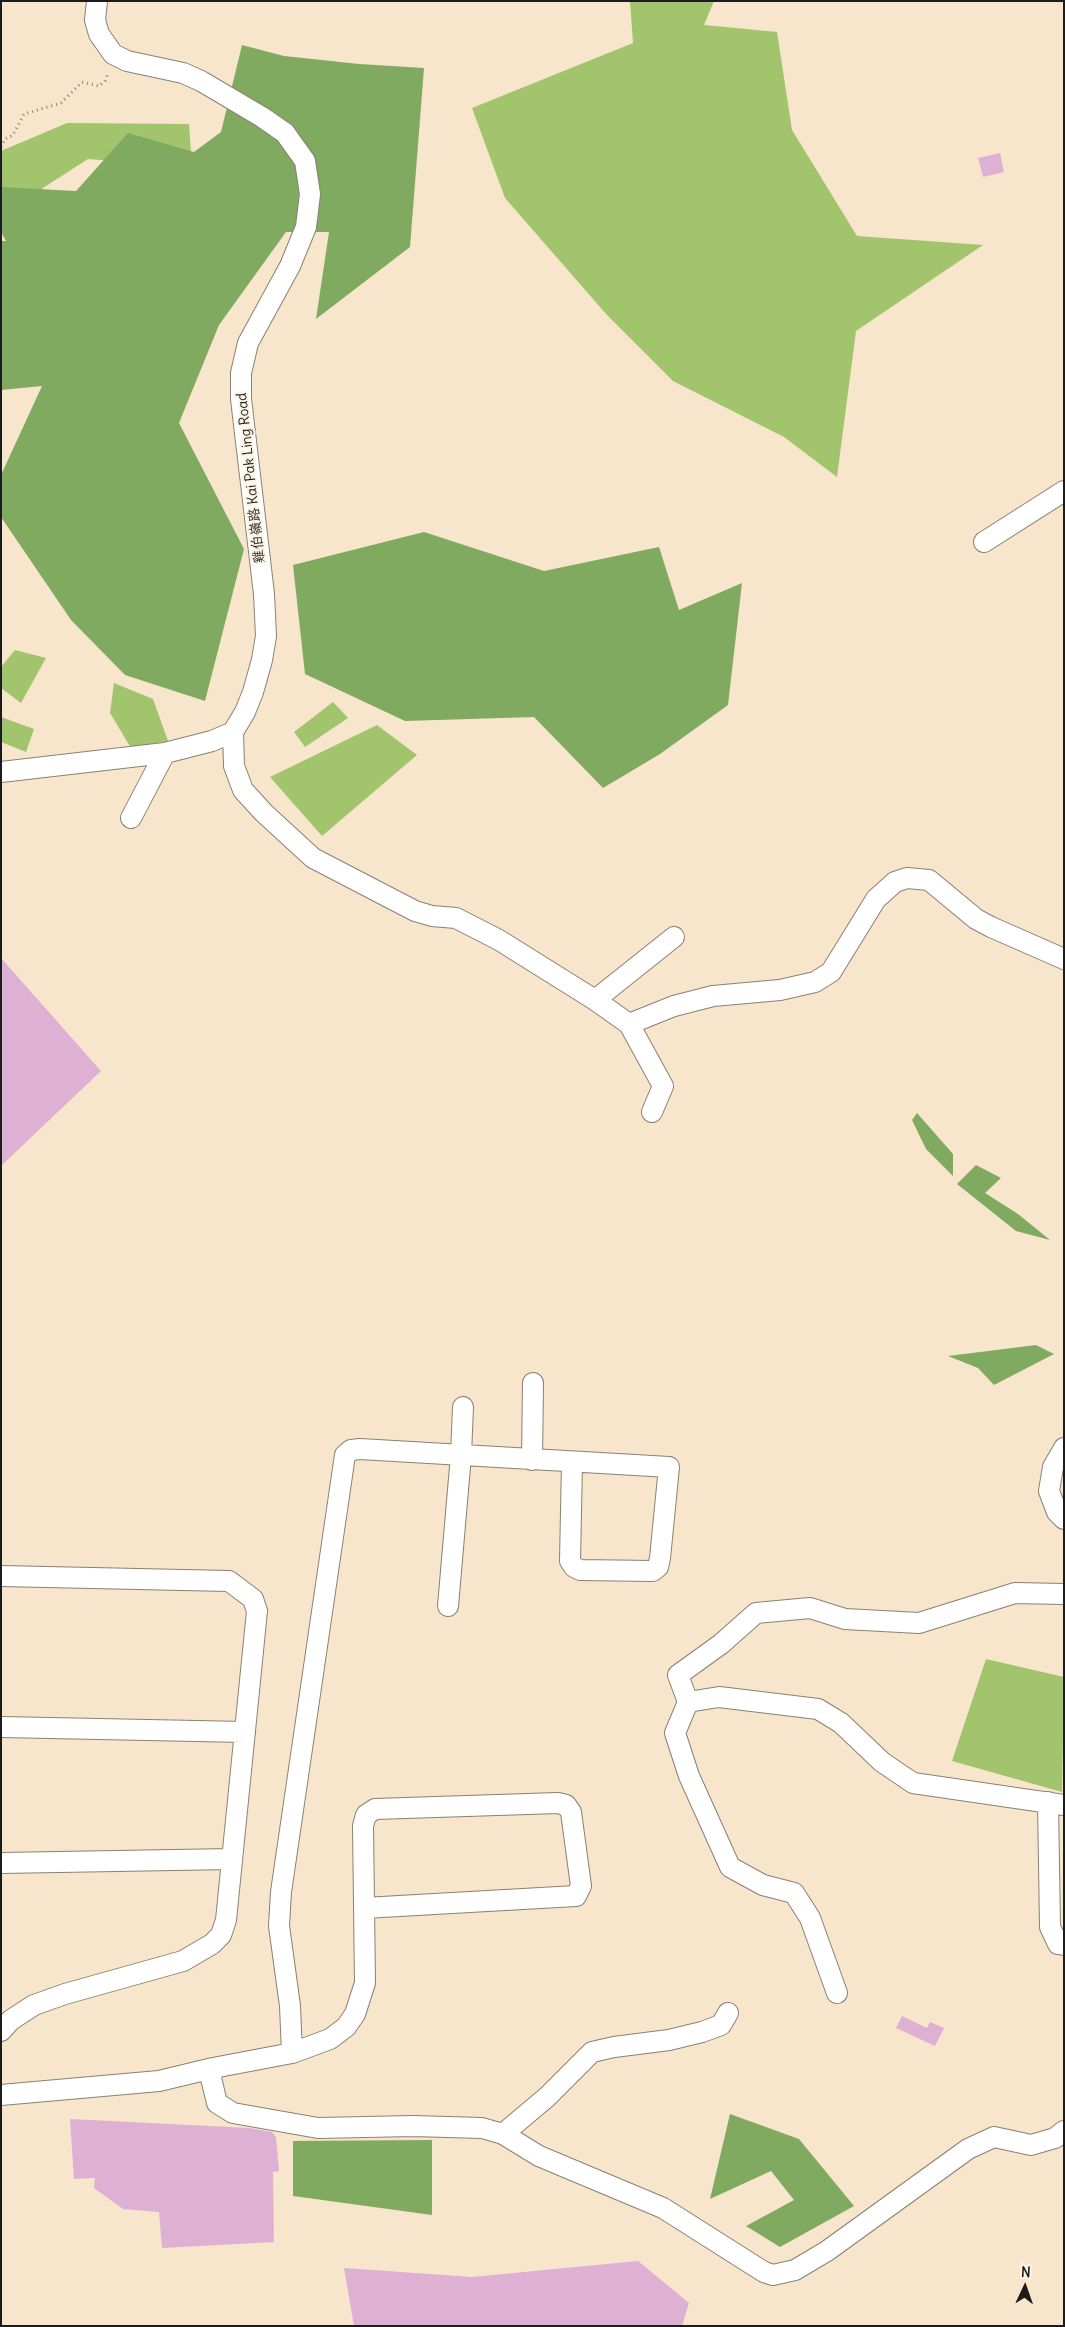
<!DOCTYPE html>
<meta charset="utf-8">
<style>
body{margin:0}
#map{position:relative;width:1065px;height:2327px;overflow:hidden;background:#f7e5cc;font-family:Delius,sans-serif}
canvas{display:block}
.frame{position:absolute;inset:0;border:2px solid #1c1c1c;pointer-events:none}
.north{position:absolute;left:1000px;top:2262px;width:50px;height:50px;-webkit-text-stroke:4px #fcf5e5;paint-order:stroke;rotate:3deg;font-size:14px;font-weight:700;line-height:20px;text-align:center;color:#1c1c1c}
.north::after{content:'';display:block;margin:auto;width:18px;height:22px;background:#1c1c1c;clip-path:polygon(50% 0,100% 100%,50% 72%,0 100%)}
</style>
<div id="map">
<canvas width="1065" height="2327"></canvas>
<div class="frame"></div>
<div class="north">N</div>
</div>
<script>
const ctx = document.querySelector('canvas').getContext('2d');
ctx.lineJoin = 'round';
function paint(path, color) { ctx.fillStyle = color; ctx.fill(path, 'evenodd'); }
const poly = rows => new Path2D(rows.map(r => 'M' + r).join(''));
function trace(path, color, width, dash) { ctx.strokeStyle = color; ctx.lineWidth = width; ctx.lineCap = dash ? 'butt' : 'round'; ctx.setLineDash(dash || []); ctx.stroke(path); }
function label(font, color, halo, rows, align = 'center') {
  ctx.font = font + ' Delius,"LXGW WenKai TC",sans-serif'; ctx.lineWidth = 4.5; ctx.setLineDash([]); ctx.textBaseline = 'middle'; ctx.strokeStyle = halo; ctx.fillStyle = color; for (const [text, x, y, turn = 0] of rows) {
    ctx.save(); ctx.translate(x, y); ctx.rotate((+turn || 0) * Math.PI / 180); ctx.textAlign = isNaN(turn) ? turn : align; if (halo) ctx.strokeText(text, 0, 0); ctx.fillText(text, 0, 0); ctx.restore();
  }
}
paint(poly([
 [630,1,714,1,704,25,777,32,792,130,857,236,983,245,856,331,837,477,784,437,673,381,607,315,505,198,472,108,633,43],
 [67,123,189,124,192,167,88,159,1,215,1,151],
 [15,650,46,658,21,703,1,688,1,667],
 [114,683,153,699,168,741,131,748,110,713],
 [333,702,348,718,305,747,294,732],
 [1,717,34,729,26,752,1,742],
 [377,725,417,755,322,836,270,777],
 [986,1659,1064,1677,1062,1792,952,1761]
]), '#a1c46d');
paint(poly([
 [242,45,284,56,359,64,424,68,410,247,316,319,329,232,286,232,219,325,179,423,244,549,205,701,125,675,71,620,1,517,1,475,42,386,1,390,1,241,6,241,1,232,1,187,76,191,128,133,194,152,221,132],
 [424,532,544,571,659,547,679,610,742,583,728,705,660,754,603,788,534,717,405,721,305,674,293,565],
 [917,1113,953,1154,953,1176,926,1149,912,1120],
 [976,1165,1001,1178,985,1193,1018,1214,1050,1240,1016,1231,957,1184],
 [1036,1345,1054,1354,994,1385,978,1368,948,1356],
 [730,2114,799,2139,854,2206,780,2247,746,2226,794,2200,771,2171,710,2199],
 [432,2140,432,2215,293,2196,293,2141]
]), '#80aa60');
paint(poly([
 [1000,153,1004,172,983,177,978,158],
 [1,958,101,1071,1,1166],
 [902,2016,927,2028,930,2022,944,2028,935,2046,896,2028],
 [70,2119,249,2128,272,2132,276,2137,279,2171,273,2172,274,2242,162,2248,159,2212,123,2209,94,2188,95,2178,74,2179],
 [638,2261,689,2303,682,2326,354,2326,344,2268,472,2277]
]), '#deb0d3');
const minor = poly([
 [984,542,1064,491],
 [233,732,234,766,243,790,264,813,313,858,415,911,432,916,456,918,499,940,595,1000,629,1024,663,1086,652,1112],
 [1,772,165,753,212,741,233,732,245,712,253,692,262,660,266,636,264,594,241,399,241,373,248,343,290,266,306,227,310,194,305,161,285,133,262,117,201,81,183,73,127,61,113,54,99,34,95,20,97,1],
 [131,818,165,753],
 [595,1000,674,937],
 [629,1024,674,1006,713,996,780,990,815,982,831,972,876,899,895,882,907,878,929,880,976,919,991,927,1064,959],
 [1064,1448,1053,1467,1049,1491,1057,1512,1064,1519],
 [532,1460,533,1383],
 [1,1576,229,1581,253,1599,257,1611,226,1920,221,1935,212,1944,183,1961,65,1994,34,2005,11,2020,1,2031],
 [448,1606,461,1455,463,1407],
 [688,1702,719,1697,818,1709,841,1723,882,1762,913,1783,1064,1805],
 [1,1727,245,1732],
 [1048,1802,1050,1927,1058,1944,1064,1945],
 [1,1863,232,1859],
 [837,1993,810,1918,794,1893,763,1885,730,1867,689,1776,675,1733,688,1702,678,1675,721,1644,756,1613,810,1608,845,1619,919,1623,1015,1593,1064,1594],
 [292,2053,290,2006,279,1926,281,1892,345,1455,351,1450,360,1449,669,1467,660,1558,658,1567,653,1571,580,1570,574,1567,570,1561,572,1462],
 [213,2068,211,2078,217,2103,233,2113,318,2128,413,2126,482,2128,503,2134,539,2156,663,2208,764,2272,773,2275,795,2270,827,2251,968,2149,994,2137,1031,2145,1055,2138,1064,2131],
 [1,2095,159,2081,213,2068,292,2053,330,2039,346,2027,355,2014,365,1983,363,1826,366,1815,375,1809,558,1803,566,1805,571,1812,581,1886,576,1896,364,1908],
 [503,2134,547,2097,592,2052,614,2047,669,2040,702,2032,721,2025,728,2013]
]);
trace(minor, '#8a8074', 22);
trace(poly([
 [1,147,5,139,13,135,24,114,61,103,82,82,99,86,105,81,108,73]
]), '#8a8074', 3, [1, 4]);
trace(minor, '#fff', 20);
label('14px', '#1c1c1c', '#fcf5e5', [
 ["雞伯嶺路 Kai Pak Ling Road",251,478,-96]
]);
</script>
